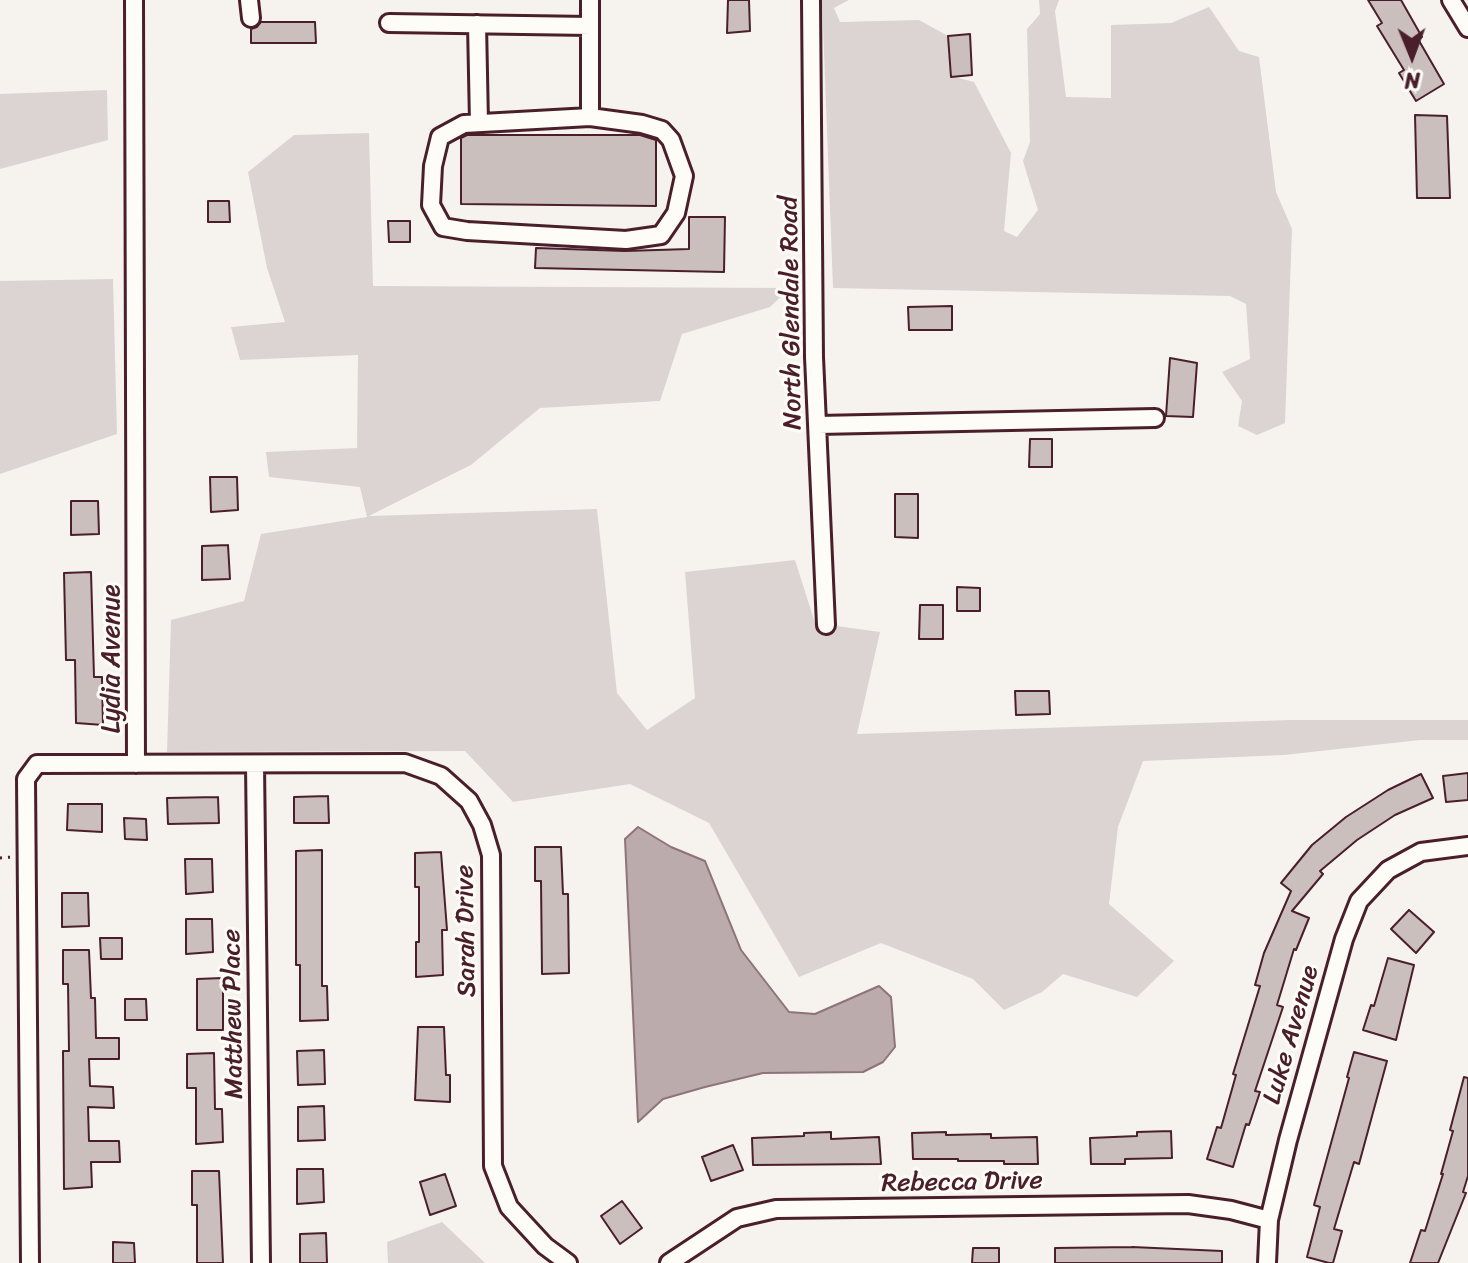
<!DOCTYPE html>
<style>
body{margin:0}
#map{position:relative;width:1468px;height:1263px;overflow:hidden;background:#f6f3ef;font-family:Sriracha,sans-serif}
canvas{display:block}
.north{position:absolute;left:1372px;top:16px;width:80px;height:80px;-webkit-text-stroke:6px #fdfcf7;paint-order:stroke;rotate:179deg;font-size:22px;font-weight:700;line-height:32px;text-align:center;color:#4a1f2b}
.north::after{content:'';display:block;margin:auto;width:28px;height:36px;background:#4a1f2b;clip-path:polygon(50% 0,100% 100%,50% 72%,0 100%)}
</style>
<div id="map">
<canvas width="1468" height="1263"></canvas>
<div class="north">N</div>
</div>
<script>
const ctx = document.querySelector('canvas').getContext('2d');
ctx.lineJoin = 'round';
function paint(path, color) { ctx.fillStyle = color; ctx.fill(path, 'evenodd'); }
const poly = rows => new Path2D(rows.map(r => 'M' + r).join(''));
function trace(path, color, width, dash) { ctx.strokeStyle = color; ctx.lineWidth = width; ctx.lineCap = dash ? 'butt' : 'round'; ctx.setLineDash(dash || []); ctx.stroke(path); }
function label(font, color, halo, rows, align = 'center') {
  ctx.font = font + ' Sriracha,sans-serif'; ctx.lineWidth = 6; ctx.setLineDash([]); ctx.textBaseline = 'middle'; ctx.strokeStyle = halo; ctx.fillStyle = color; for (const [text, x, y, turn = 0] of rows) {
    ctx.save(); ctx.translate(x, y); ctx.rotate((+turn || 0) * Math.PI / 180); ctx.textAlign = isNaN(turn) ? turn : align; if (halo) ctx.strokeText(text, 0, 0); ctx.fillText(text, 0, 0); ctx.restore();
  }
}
paint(poly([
 [822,0,849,0,834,8,840,22,919,20,948,36,951,76,974,82,1011,153,1004,231,1017,237,1038,210,1023,161,1030,142,1027,29,1040,14,1039,0,1059,0,1055,11,1066,97,1111,98,1111,25,1171,23,1209,7,1239,51,1259,57,1276,192,1292,229,1285,423,1257,435,1238,426,1242,401,1222,372,1250,359,1246,304,1230,296,833,288],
 [107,90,108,140,0,169,0,94],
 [369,133,373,286,790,288,770,307,682,334,660,401,540,408,471,465,369,516,597,509,617,693,647,730,695,698,685,572,795,560,815,623,880,632,857,734,1290,720,1468,720,1468,740,1420,740,1284,755,1143,761,1118,827,1109,904,1174,961,1137,997,1063,974,1042,992,1004,1010,973,979,881,943,799,977,709,823,630,784,513,802,465,751,167,752,171,620,244,601,261,534,367,517,360,487,269,477,266,452,357,448,358,355,240,360,231,327,285,322,267,268,248,172,294,135],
 [113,279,117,434,0,474,0,281],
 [442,1222,485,1263,388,1263,387,1242]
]), '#dcd4d2');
const water = poly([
 [638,827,671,847,705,861,741,950,789,1012,815,1014,879,986,891,997,895,1047,883,1062,863,1072,763,1073,705,1087,663,1099,638,1122,625,839,638,827]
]);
paint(water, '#bbabac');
trace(water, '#8e7378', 2);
const building = poly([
 [728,0,749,0,750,31,727,33,728,0],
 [1368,0,1401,0,1422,37,1418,39,1444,84,1416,101,1399,73,1404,70,1377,26,1382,23,1368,0],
 [261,22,315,22,316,43,251,43,251,29,257,27,261,22],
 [970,34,972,75,951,77,948,36,970,34],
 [1415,115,1447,116,1450,198,1417,198,1415,115],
 [467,135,640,135,656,140,656,206,461,204,461,138,467,135],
 [208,201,229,201,230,222,208,222,208,201],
 [689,217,725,217,724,272,535,268,536,248,625,251,689,249,689,217],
 [388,221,410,221,410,242,389,242,388,221],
 [952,306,952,330,909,330,908,307,952,306],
 [1170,358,1197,363,1193,417,1166,416,1170,358],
 [1030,439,1052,439,1052,467,1029,467,1030,439],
 [210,477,237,477,238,510,211,512,210,477],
 [895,494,918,494,918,538,895,537,895,494],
 [71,501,98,501,99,534,71,535,71,501],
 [228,545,230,579,202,580,202,546,228,545],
 [91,572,94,677,102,677,103,725,76,723,75,660,66,660,64,573,91,572],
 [957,587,980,588,980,611,957,611,957,587],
 [920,605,943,605,943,639,919,639,920,605],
 [1015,691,1049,691,1050,714,1016,715,1015,691],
 [1468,773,1468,800,1446,802,1443,776,1468,773],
 [1421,774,1433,798,1395,815,1357,840,1320,871,1323,874,1292,911,1309,918,1296,950,1294,949,1277,1005,1283,1007,1255,1091,1260,1092,1249,1125,1246,1124,1233,1167,1207,1159,1217,1127,1221,1128,1236,1075,1233,1074,1260,986,1255,985,1264,953,1291,891,1281,883,1312,845,1346,817,1388,790,1421,774],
 [328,796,329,823,294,823,294,797,328,796],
 [218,797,219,823,168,824,167,798,218,797],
 [68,804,102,804,102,832,67,830,68,804],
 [124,818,146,819,147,840,125,839,124,818],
 [535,847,561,847,563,894,568,894,569,973,542,974,541,881,535,881,535,847],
 [322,850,322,986,327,986,328,1020,300,1021,300,965,296,965,296,851,322,850],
 [441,852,447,930,442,930,443,975,416,977,416,942,419,942,419,887,415,887,415,853,441,852],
 [185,859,212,859,213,892,186,894,185,859],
 [62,893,88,893,89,926,62,927,62,893],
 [1409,910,1434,932,1416,953,1391,929,1409,910],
 [186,919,212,919,213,952,186,954,186,919],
 [100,938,122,938,122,959,101,959,100,938],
 [63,950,89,950,91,998,95,998,96,1038,119,1038,119,1059,89,1059,90,1086,113,1087,114,1108,88,1107,89,1141,119,1141,120,1162,91,1162,92,1187,64,1189,63,1051,69,1051,68,984,63,984,63,950],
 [1388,958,1414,965,1396,1040,1363,1030,1371,1005,1374,1006,1388,958],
 [223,978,223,1030,197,1030,197,979,223,978],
 [125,999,146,999,147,1020,125,1020,125,999],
 [418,1027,444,1027,446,1075,450,1075,450,1102,415,1100,418,1027],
 [324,1050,325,1084,298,1085,297,1051,324,1050],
 [1354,1052,1387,1061,1359,1164,1354,1162,1334,1229,1342,1231,1333,1263,1329,1263,1307,1257,1320,1207,1314,1205,1349,1078,1347,1077,1354,1052],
 [214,1053,215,1109,222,1109,223,1142,196,1144,196,1088,187,1088,187,1054,214,1053],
 [1464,1077,1468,1078,1468,1176,1463,1192,1466,1193,1438,1263,1410,1263,1421,1230,1425,1231,1443,1174,1441,1174,1453,1131,1450,1130,1464,1077],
 [324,1106,325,1140,298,1141,298,1107,324,1106],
 [1171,1131,1172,1158,1125,1159,1125,1164,1091,1164,1090,1138,1137,1136,1137,1132,1171,1131],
 [831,1132,831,1139,879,1137,881,1164,753,1165,752,1138,804,1136,804,1133,831,1132],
 [946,1132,946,1135,991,1134,991,1138,1037,1137,1038,1164,1004,1164,1004,1161,958,1161,958,1159,913,1159,912,1133,946,1132],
 [733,1145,743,1170,711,1181,702,1157,733,1145],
 [297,1169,323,1169,324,1202,297,1204,297,1169],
 [192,1171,219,1171,223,1263,197,1263,197,1205,192,1205,192,1171],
 [445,1174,456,1206,430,1215,420,1182,445,1174],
 [622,1201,642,1228,620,1244,601,1216,622,1201],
 [326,1233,327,1263,300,1263,300,1234,326,1233],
 [113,1242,134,1243,135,1263,113,1263,113,1242],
 [1132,1247,1222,1251,1222,1263,1055,1263,1055,1248,1132,1247],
 [973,1248,999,1248,999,1263,972,1263,973,1248]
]);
paint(building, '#cbbfbe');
trace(building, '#4a1f2b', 2);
const minor = poly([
 [134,0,136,764],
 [249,0,251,18],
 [811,0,814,357,826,625],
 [1451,0,1468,28],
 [389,23,590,26],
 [477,24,479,123],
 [590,117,642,124,662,130,671,140,684,176,676,213,661,235,626,240,467,231,443,227,431,205,433,166,440,137,464,124,590,117],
 [590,117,590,0],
 [818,425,1155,418],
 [255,764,261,1263],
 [30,1263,26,779,37,764,405,763,441,776,469,801,482,825,491,855,493,1166,509,1207,545,1246,568,1263],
 [669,1263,737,1218,776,1209,1188,1204,1231,1210,1269,1220],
 [1267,1263,1269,1220,1288,1140,1344,939,1359,901,1388,870,1421,852,1468,846]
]);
trace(minor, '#4a1f2b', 22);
trace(poly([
 [0,858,12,857]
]), '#4a1f2b', 3, [2, 6]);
trace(minor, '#fdfcf7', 16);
label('26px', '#4a1f2b', '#fdfcf7', [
 ["North Glendale Road",792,313,-91],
 ["Lydia Avenue",112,659,-90],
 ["Sarah Drive",467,931,-91],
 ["Matthew Place",234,1014,-91],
 ["Luke Avenue",1292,1035,-74],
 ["Rebecca Drive",962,1183,-1]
]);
</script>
